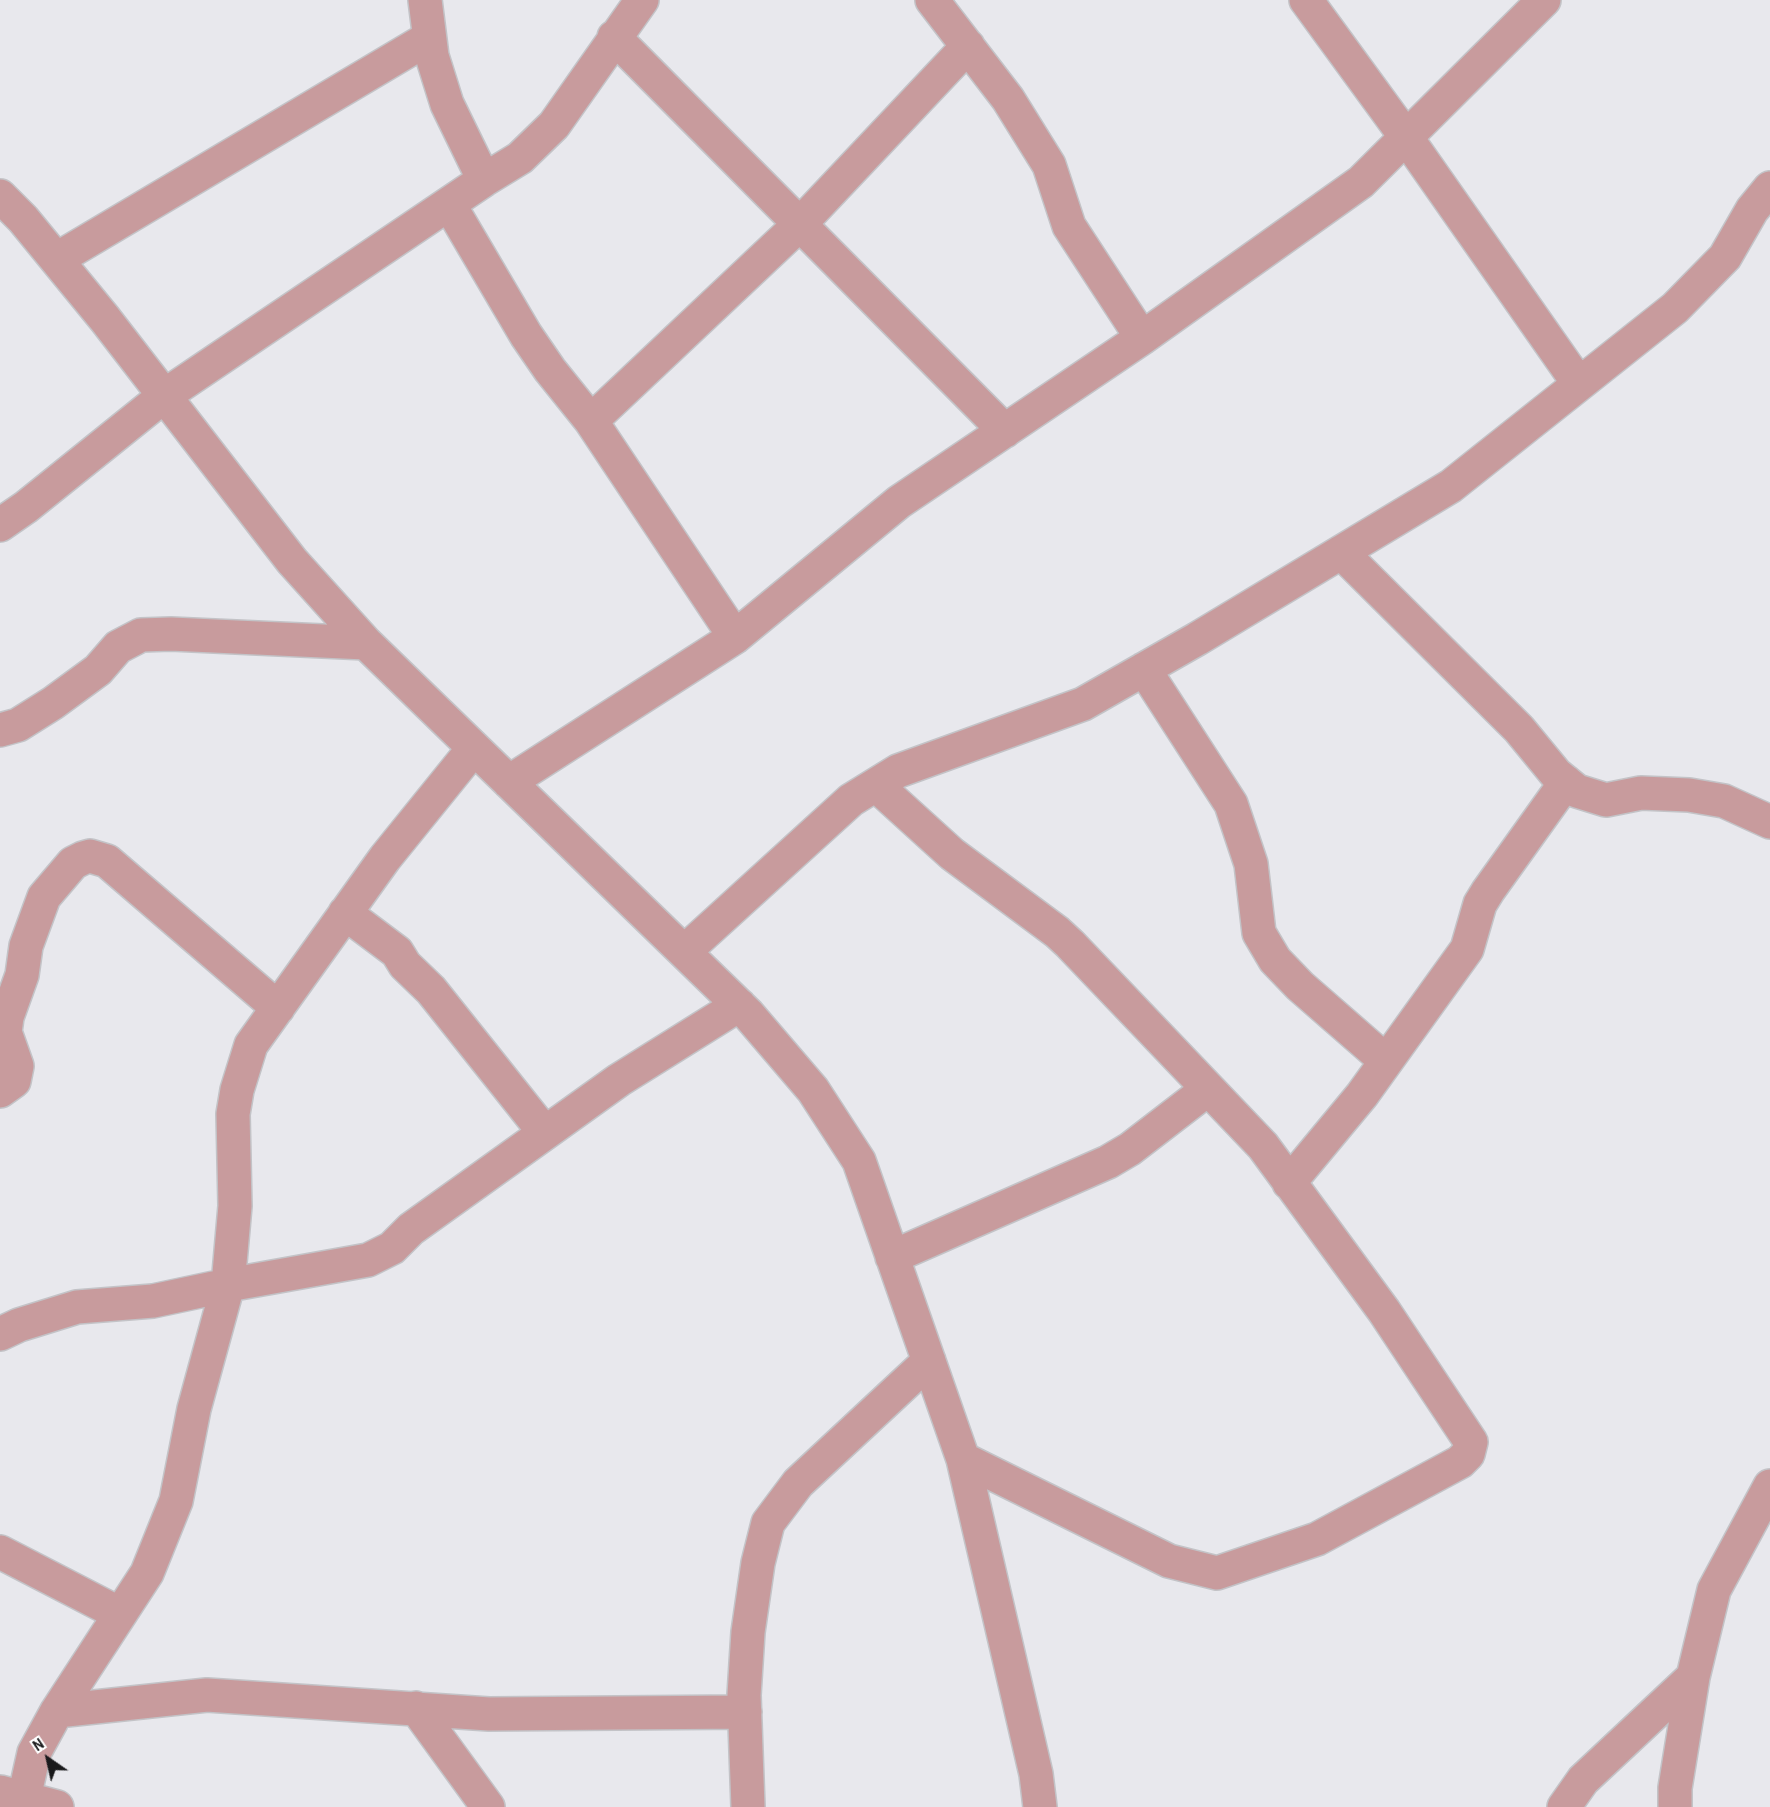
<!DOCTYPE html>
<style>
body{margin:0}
#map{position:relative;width:1770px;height:1807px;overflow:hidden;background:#e8e8ed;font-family:"Archivo Narrow",sans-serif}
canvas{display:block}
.north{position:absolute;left:18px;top:1729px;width:60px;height:60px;-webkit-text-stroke:4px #fff;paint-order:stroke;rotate:326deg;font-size:16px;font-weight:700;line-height:24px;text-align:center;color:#19191b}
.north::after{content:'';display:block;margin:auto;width:21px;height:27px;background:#19191b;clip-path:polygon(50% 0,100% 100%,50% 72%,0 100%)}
</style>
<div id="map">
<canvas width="1770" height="1807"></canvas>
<div class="north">N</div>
</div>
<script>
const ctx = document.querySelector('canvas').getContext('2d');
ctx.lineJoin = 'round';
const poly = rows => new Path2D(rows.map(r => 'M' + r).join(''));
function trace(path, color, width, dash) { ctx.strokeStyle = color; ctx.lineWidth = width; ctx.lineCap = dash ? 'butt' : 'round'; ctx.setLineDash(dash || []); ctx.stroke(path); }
const street = poly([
 [425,0,432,56,447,104,484,180],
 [932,0,1008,99,1049,165,1069,226,1142,338],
 [1306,0,1406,137,1579,384],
 [614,37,1005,431],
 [0,196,23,219,105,319,292,561,366,643,748,1014,813,1090,859,1161,963,1459,1036,1774,1040,1807],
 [449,204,526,335,550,370,591,421,735,637],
 [57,259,429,38],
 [591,421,800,224,968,46],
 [0,525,26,507,164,396,484,180,520,158,554,125,642,0],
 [1341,552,1519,729,1556,774,1577,791,1606,800,1641,793,1689,795,1724,801,1770,822],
 [1144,669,1231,804,1251,864,1259,933,1275,960,1300,986,1386,1061],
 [0,730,18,725,53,703,98,670,118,647,141,635,171,634,366,643],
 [509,782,735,637,899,502,1142,338,1361,182,1544,0],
 [876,785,952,854,1057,932,1070,944,1263,1146,1384,1311,1471,1442,1468,1454,1460,1462,1317,1539,1217,1573,1169,1561,963,1459],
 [345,913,397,952,405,965,431,990,545,1133],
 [684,952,851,800,898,771,1083,704,1197,639,1451,486,1675,308,1725,257,1752,210,1770,188],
 [0,1091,14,1081,17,1066,5,1032,7,1017,22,975,26,946,44,897,73,863,83,858,90,856,107,861,278,1008],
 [1289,1183,1362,1095,1467,949,1480,904,1488,891,1566,782],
 [892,1257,1108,1162,1130,1149,1208,1089],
 [0,1334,19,1325,77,1307,153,1301,228,1285,368,1260,392,1248,411,1229,619,1080,739,1005],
 [0,1552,120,1614],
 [416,1708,488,1807],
 [57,1711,207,1695,489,1714,745,1712],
 [0,1792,57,1807],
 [22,1807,34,1753,57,1711,147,1573,176,1501,194,1409,228,1285,235,1206,233,1114,237,1090,251,1045,385,858,474,748],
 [748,1807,744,1695,748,1632,758,1563,768,1523,798,1483,929,1361],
 [1564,1807,1583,1780,1693,1677],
 [1675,1807,1675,1788,1693,1677,1714,1590,1770,1486]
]);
trace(street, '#c3c3c7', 36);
trace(street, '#c89b9d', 33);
</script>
